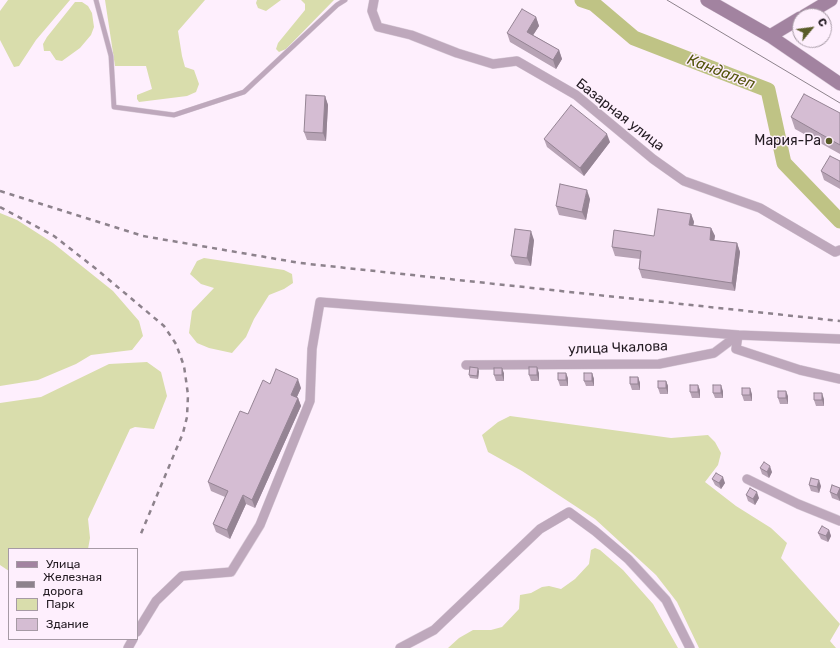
<!DOCTYPE html>
<meta charset="utf-8">
<style>
body{margin:0}
#map{position:relative;width:840px;height:648px;overflow:hidden;background:#feeffd;font-family:Rubik,sans-serif}
canvas{display:block}
.legend{position:absolute;left:8px;top:548px;width:130px;height:92px;box-sizing:border-box;background:#feeffd;border:1px solid #a69aa5;margin:0;padding:5px 7px;list-style:none;font-size:12px;color:#231b22}
.legend li{display:flex;align-items:center;gap:8px;height:20px}
.legend b{width:20px;border:1px solid #a69aa5}
.north{position:absolute;left:792px;top:8px;width:40px;height:40px;box-sizing:border-box;background:#feeffd;border:1px solid #a69aa5;border-radius:50%;rotate:61deg;font-size:11px;font-weight:700;line-height:16px;text-align:center;color:#231b22}
.north::after{content:'';display:block;margin:auto;width:14px;height:18px;background:#595b28;clip-path:polygon(50% 0,100% 100%,50% 72%,0 100%)}
</style>
<div id="map">
<canvas width="840" height="648"></canvas>
<ul class="legend">
<li><b style="height:5px;background:#a283a0"></b>Улица</li>
<li><b style="height:5px;background:#8d828c"></b>Железная дорога</li>
<li><b style="height:11px;background:#d9ddac"></b>Парк</li>
<li><b style="height:11px;background:#d5bdd3"></b>Здание</li>
</ul>
<div class="north">С</div>
</div>
<script>
const ctx = document.querySelector('canvas').getContext('2d');
ctx.lineJoin = 'round';
function paint(path, color) { ctx.fillStyle = color; ctx.fill(path, 'evenodd'); }
const poly = rows => new Path2D(rows.map(r => 'M' + r).join(''));
function trace(path, color, width, dash) { ctx.strokeStyle = color; ctx.lineWidth = width; ctx.lineCap = dash ? 'butt' : 'round'; ctx.setLineDash(dash || []); ctx.stroke(path); }
function label(font, color, halo, rows, align = 'center') {
  ctx.font = font + ' Rubik,sans-serif'; ctx.lineWidth = 3; ctx.setLineDash([]); ctx.textBaseline = 'middle'; ctx.strokeStyle = halo; ctx.fillStyle = color; for (const [text, x, y, turn = 0] of rows) {
    ctx.save(); ctx.translate(x, y); ctx.rotate((+turn || 0) * Math.PI / 180); ctx.textAlign = isNaN(turn) ? turn : align; if (halo) ctx.strokeText(text, 0, 0); ctx.fillText(text, 0, 0); ctx.restore();
  }
}
paint(poly([
 [8,0,70,0,36,40,19,66,14,67,0,40,0,11],
 [105,0,205,0,178,31,182,56,185,67,194,70,199,84,196,92,187,96,139,102,137,99,137,95,152,89,146,66,115,66],
 [257,0,281,0,266,11,258,8,256,3],
 [301,0,334,0,286,49,279,52,276,49,278,43,305,10,305,4],
 [75,2,82,2,88,6,92,13,94,27,91,35,80,48,62,61,56,60,50,51,44,51,43,44,47,37],
 [0,213,17,220,53,243,113,291,139,321,143,336,132,350,91,355,76,364,38,380,0,386],
 [204,258,284,270,292,274,293,283,284,289,269,295,254,319,246,337,232,353,209,348,197,343,189,333,192,311,214,288,201,284,190,274,197,261],
 [147,362,161,372,167,396,154,429,135,427,130,429,88,519,90,538,88,549,9,549,9,571,0,565,0,403,41,397,109,364],
 [510,416,671,438,708,435,715,442,721,453,718,465,705,482,736,506,771,528,787,543,781,558,840,624,830,641,836,648,699,648,677,602,656,575,595,519,522,471,488,452,482,435,498,422],
 [595,548,600,550,623,570,653,604,678,648,448,648,459,638,473,630,491,630,502,627,519,609,520,595,531,593,542,587,549,586,561,589,575,579,589,564,591,550]
]), '#d9ddac');
trace(poly([
 [582,0,594,4,634,38,768,90,784,163,840,221]
]), '#bfc385', 15);
const service = poly([
 [96,0,111,56,114,107,174,115,244,92,337,5,345,0]
]);
const minor = poly([
 [374,0,372,11,378,27,411,35,457,53,493,64,517,61,576,95,653,159,684,181,760,208,835,252,840,250],
 [466,365,659,364,714,353,738,335,736,349,800,370,840,379],
 [747,479,798,504,840,521],
 [137,632,156,601,182,576,231,572,260,525,310,401,312,349,320,302,738,335,840,339],
 [128,648,133,639],
 [400,648,434,630,540,529,569,512,595,531,628,559,666,600,690,648]
]);
const secondary = poly([
 [707,0,770,36,840,84],
 [804,16,831,0],
 [770,36,800,18]
]);
trace(service, '#dbcdda', 5.5);
trace(minor, '#dbcdda', 10);
trace(secondary, '#dbcdda', 14);
trace(service, '#bea8bc', 4.5);
trace(minor, '#bea8bc', 9);
trace(secondary, '#a283a0', 13);
trace(poly([
 [667,0,840,103]
]), '#8d828c', 1);
trace(poly([
 [0,191,143,236,300,263,840,321],
 [0,207,54,236,95,268,164,326,176,344,184,366,186,380,188,395,187,417,183,433,140,536]
]), '#8d828c', 2.5, [5, 5]);
paint(poly([
 [536,17,539,26,533,35,559,50,562,59,556,69,510,42,507,33],
 [325,96,328,105,326,141,307,140,304,132],
 [840,113,840,154,795,129,791,117],
 [544,139,610,142,584,176,547,147],
 [840,161,840,189,824,180,821,171],
 [590,199,586,220,559,215,556,206],
 [691,214,694,222,693,225,711,228,715,236,714,240,737,243,740,252,735,291,642,278,639,269,640,259,615,256,612,247,654,236],
 [534,240,531,266,515,264,511,256],
 [479,371,478,379,470,378,469,375],
 [504,373,504,381,496,381,494,375],
 [539,373,539,381,531,381,529,375],
 [592,373,594,379,594,386,586,386,584,381],
 [638,377,640,383,640,390,632,390,630,384],
 [568,378,568,386,560,386,558,380],
 [666,381,668,386,668,394,660,394,658,388],
 [270,384,301,388,297,397,298,398,301,406,255,508,246,504,230,539,216,532,213,524,225,497,211,491,208,482,248,414],
 [700,390,700,398,692,398,690,392],
 [723,391,723,398,715,398,713,393],
 [752,394,752,401,744,401,742,395],
 [788,396,788,404,780,404,778,398],
 [824,399,824,406,816,406,814,400],
 [760,468,772,472,769,478,762,474],
 [712,479,725,483,721,489,715,485],
 [809,485,821,486,819,493,811,491],
 [840,488,840,501,832,498,830,492],
 [746,495,759,498,755,505,748,501],
 [829,530,831,536,828,542,821,539,818,533]
]), '#b7a3b5');
paint(poly([
 [536,17,539,26,530,40,527,32],
 [559,50,562,59,556,69,553,60],
 [325,96,328,105,326,141,323,133],
 [607,134,610,142,584,176,580,168],
 [587,190,590,199,586,220,582,212],
 [691,214,694,222,692,233,689,225],
 [711,228,715,236,713,248,710,240],
 [531,231,534,240,531,266,527,258],
 [737,243,740,252,735,291,732,283],
 [537,367,539,373,539,381,537,375],
 [478,368,479,371,478,379,477,376],
 [502,368,504,373,504,381,502,375],
 [566,373,568,378,568,386,566,380],
 [592,373,594,379,594,386,592,381],
 [638,377,640,383,640,390,638,384],
 [298,379,301,388,294,403,291,395],
 [666,381,668,386,668,394,666,388],
 [698,385,700,390,700,398,698,392],
 [721,385,723,391,723,398,721,393],
 [750,388,752,394,752,401,750,395],
 [786,391,788,396,788,404,786,398],
 [822,393,824,399,824,406,822,400],
 [298,398,301,406,255,508,252,500],
 [770,466,772,472,769,478,767,472],
 [723,477,725,483,721,489,719,483],
 [819,480,821,486,819,493,817,487],
 [840,488,840,501,837,495],
 [757,492,759,498,755,505,753,499],
 [243,495,246,504,230,539,227,530],
 [829,530,831,536,828,542,826,536]
]), '#958494');
const building = poly([
 [522,9,536,17,527,32,559,50,553,60,507,33,522,9],
 [804,94,840,113,840,145,791,117,804,94],
 [306,95,325,96,323,133,304,132,306,95],
 [571,105,607,134,580,168,544,139,571,105],
 [830,156,840,161,840,182,821,171,830,156],
 [560,184,587,190,582,212,556,206,560,184],
 [658,209,691,214,689,225,711,228,710,240,737,243,732,283,639,269,641,251,612,247,614,230,654,236,658,209],
 [515,229,531,231,527,258,511,256,515,229],
 [470,367,478,368,477,376,469,375,470,367],
 [529,367,537,367,537,375,529,375,529,367],
 [494,368,502,368,502,375,494,375,494,368],
 [276,369,298,379,291,395,298,398,252,500,243,495,227,530,213,524,228,491,208,482,240,411,248,414,263,380,270,384,276,369],
 [558,373,566,373,566,380,558,380,558,373],
 [584,373,592,373,592,381,584,381,584,373],
 [630,377,638,377,638,384,630,384,630,377],
 [658,381,666,381,666,388,658,388,658,381],
 [690,385,698,385,698,392,690,392,690,385],
 [713,385,721,385,721,393,713,393,713,385],
 [742,388,750,388,750,395,742,395,742,388],
 [778,391,786,391,786,398,778,398,778,391],
 [814,393,822,393,822,400,814,400,814,393],
 [764,462,770,466,767,472,760,468,764,462],
 [716,473,723,477,719,483,712,479,716,473],
 [811,478,819,480,817,487,809,485,811,478],
 [832,485,840,488,837,495,830,492,832,485],
 [750,488,757,492,753,499,746,495,750,488],
 [822,526,829,530,826,536,818,533,822,526]
]);
paint(building, '#d5bdd3');
trace(building, '#958494', 1);
for (const [x, y, r, color] of [
 [829,141,4,"#595b28"]
]) { const dot = new Path2D(); dot.arc(x, y, r, 0, 2 * Math.PI); ctx.fillStyle = color; ctx.fill(dot); trace(dot, '#feeffd', 1.5); }
label('14px', '#231b22', '#feeffd', [
 ["Базарная улица",620,115,38],
 ["улица Чкалова",618,348,-2]
]);
label('14px', '#231b22', '#feeffd', [
 ["Мария-Ра",821,141]
], 'right');
label('italic 15px', '#53550c', '#feeffd', [
 ["Кандалеп",721,72,21]
]);
</script>
